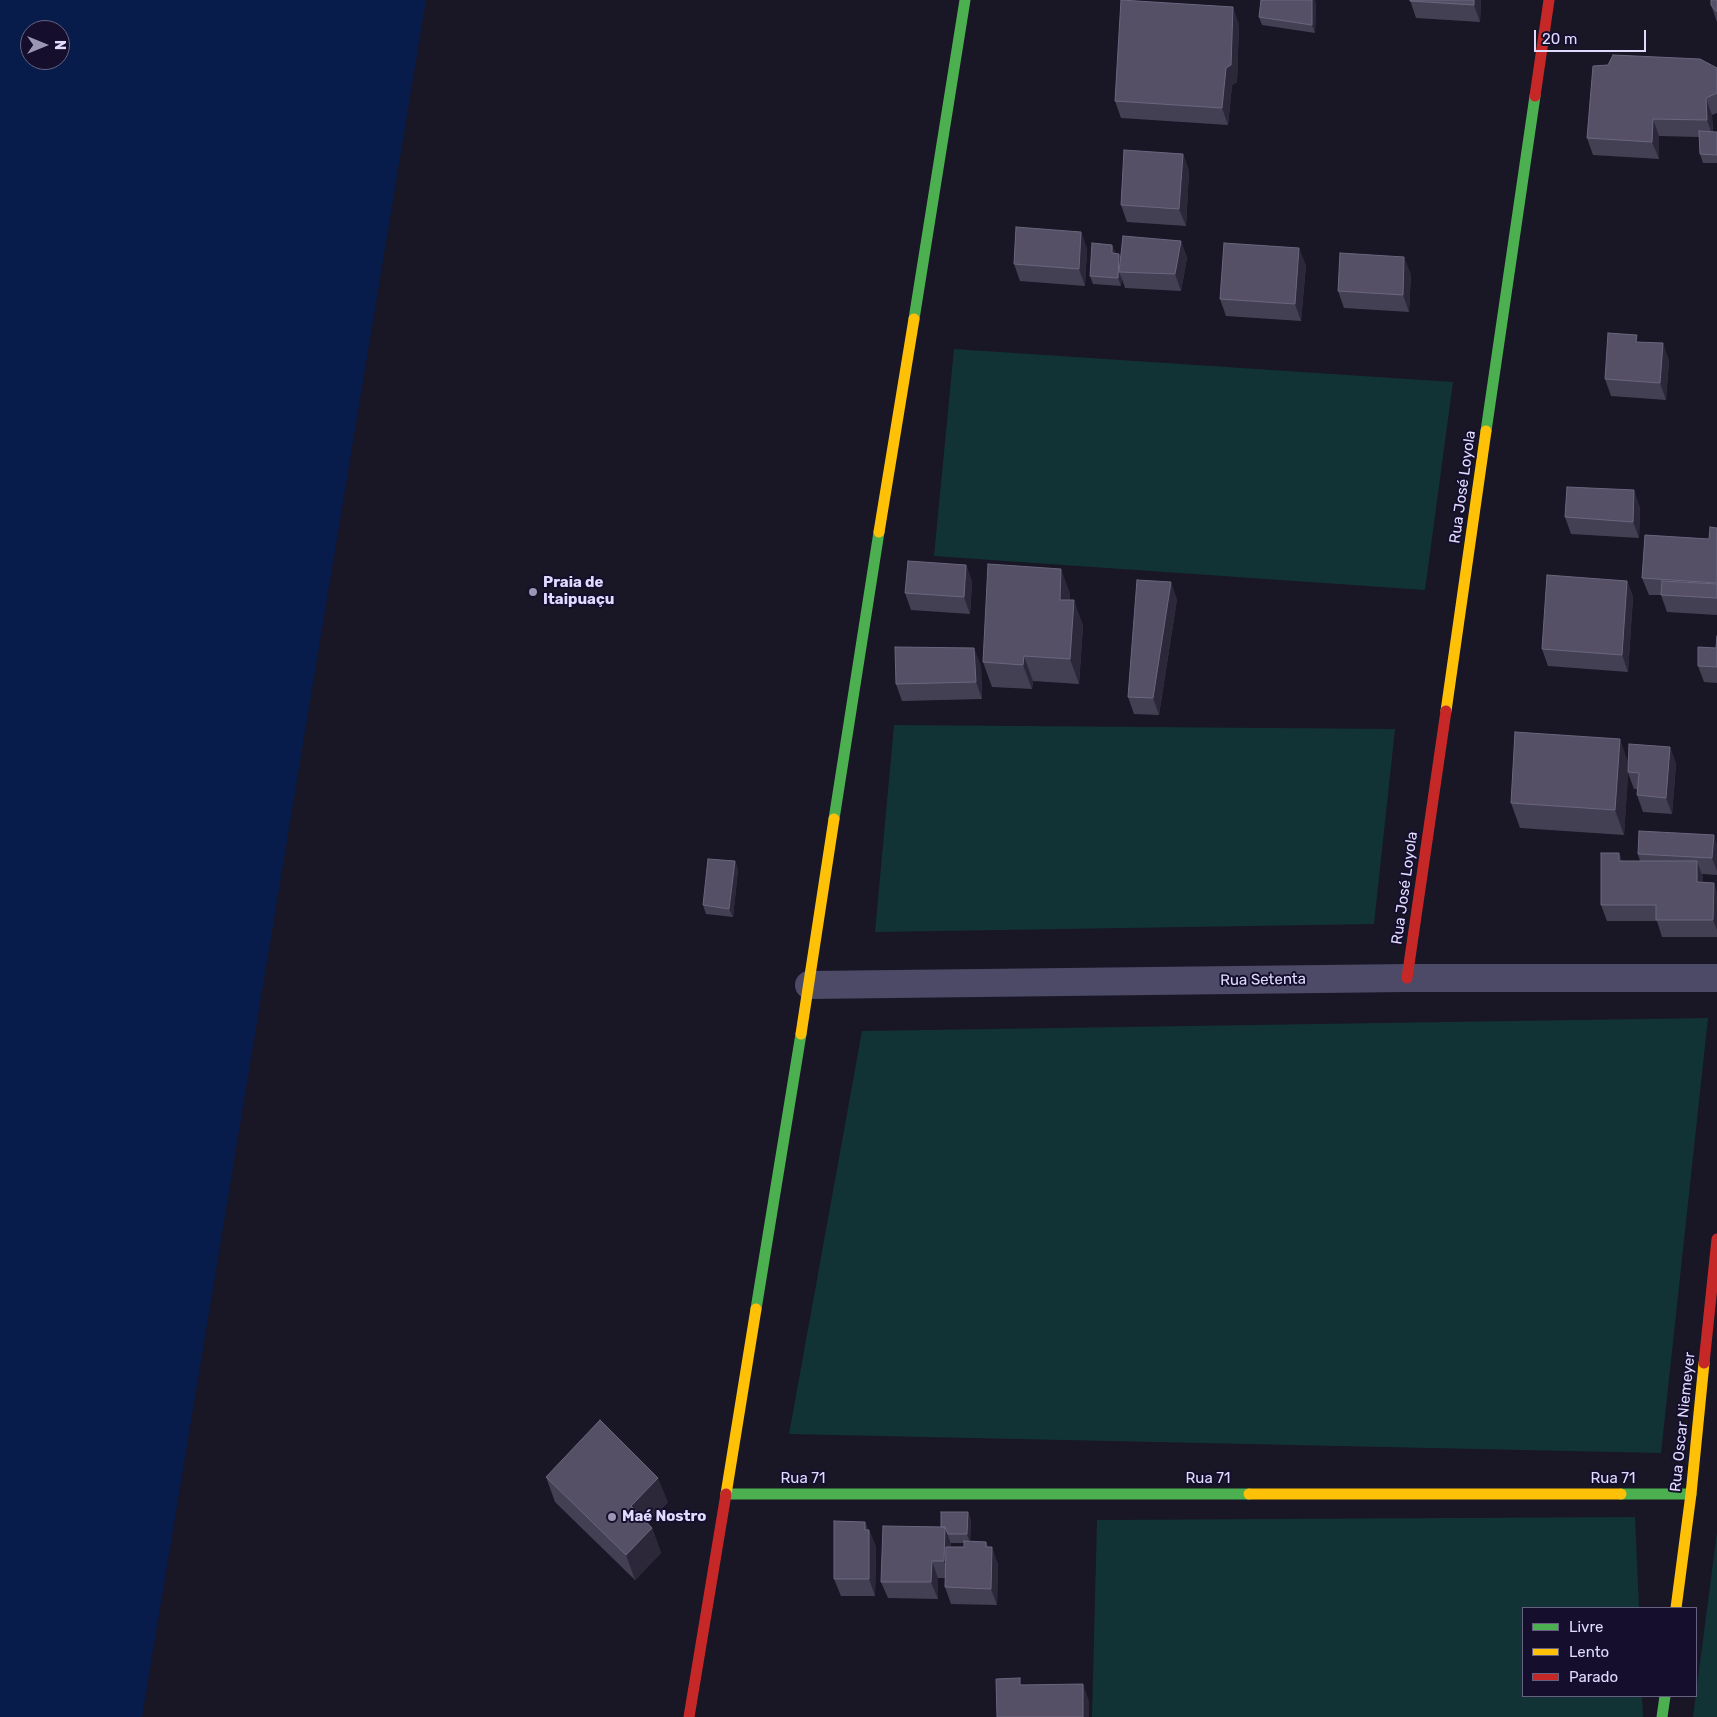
<!DOCTYPE html>
<meta charset="utf-8">
<style>
body{margin:0}
#map{position:relative;width:1717px;height:1717px;overflow:hidden;background:#191626;font-family:Rubik,sans-serif}
canvas{display:block}
.legend{position:absolute;left:1522px;top:1607px;width:175px;height:90px;box-sizing:border-box;background:#150f2d;border:1px solid #666181;margin:0;padding:6px 9px;list-style:none;font-size:15px;color:#e0dbff}
.legend li{display:flex;align-items:center;gap:10px;height:25px}
.legend b{width:25px;border:1px solid #666181}
.north{position:absolute;left:20px;top:20px;width:50px;height:50px;box-sizing:border-box;background:#150f2d;border:1px solid #666181;border-radius:50%;rotate:90deg;font-size:14px;font-weight:700;line-height:20px;text-align:center;color:#e0dbff}
.north::after{content:'';display:block;margin:auto;width:18px;height:22px;background:#9a96b3;clip-path:polygon(50% 0,100% 100%,50% 72%,0 100%)}
.scale{position:absolute;left:1534px;top:30px;width:112px;height:22px;box-sizing:border-box;border:2px solid #e0dbff;border-top:0;padding-left:6px;font-size:15px;line-height:18px;white-space:nowrap;color:#e0dbff;-webkit-text-stroke:4px #150f2d;paint-order:stroke}
</style>
<div id="map">
<canvas width="1717" height="1717"></canvas>
<ul class="legend">
<li><b style="height:6px;background:#4caf50"></b>Livre</li>
<li><b style="height:6px;background:#ffc107"></b>Lento</li>
<li><b style="height:6px;background:#c62828"></b>Parado</li>
</ul>
<div class="north">N</div>
<div class="scale">20 m</div>
</div>
<script>
const ctx = document.querySelector('canvas').getContext('2d');
ctx.lineJoin = 'round';
function paint(path, color) { ctx.fillStyle = color; ctx.fill(path, 'evenodd'); }
const poly = rows => new Path2D(rows.map(r => 'M' + r).join(''));
function trace(path, color, width, dash) { ctx.strokeStyle = color; ctx.lineWidth = width; ctx.lineCap = dash ? 'butt' : 'round'; ctx.setLineDash(dash || []); ctx.stroke(path); }
function label(font, color, halo, rows, align = 'center') {
  ctx.font = font + ' Rubik,sans-serif'; ctx.lineWidth = 4; ctx.setLineDash([]); ctx.textBaseline = 'middle'; ctx.strokeStyle = halo; ctx.fillStyle = color; for (const [text, x, y, turn = 0] of rows) {
    ctx.save(); ctx.translate(x, y); ctx.rotate((+turn || 0) * Math.PI / 180); ctx.textAlign = isNaN(turn) ? turn : align; if (halo) ctx.strokeText(text, 0, 0); ctx.fillText(text, 0, 0); ctx.restore();
  }
}
paint(poly([
 [954,349,1453,382,1425,590,934,556],
 [894,725,1395,729,1374,924,875,932],
 [1708,1018,1661,1453,789,1434,862,1031],
 [1635,1517,1639,1608,1523,1608,1523,1696,1642,1696,1643,1717,1092,1717,1097,1520],
 [1717,1532,1717,1717,1693,1717]
]), '#123336');
paint(poly([
 [0,0,426,0,142,1717,0,1717],
 [30,30,60,30,60,60,30,60]
]), '#071c4b');
trace(poly([
 [809,985,1407,978,1717,978]
]), '#4c4a67', 28);
trace(poly([
 [914,319,965,0],
 [1486,431,1535,96],
 [834,819,879,532],
 [756,1309,801,1034],
 [726,1494,1249,1494],
 [1621,1494,1691,1494],
 [1662,1717,1665,1696]
]), '#4caf50', 11);
trace(poly([
 [879,532,914,319],
 [1446,711,1486,431],
 [801,1034,834,819],
 [726,1494,756,1309],
 [1249,1494,1621,1494],
 [1676,1608,1691,1494,1704,1363]
]), '#ffc107', 11);
trace(poly([
 [1535,96,1549,0],
 [1407,978,1446,711],
 [1704,1363,1717,1239],
 [689,1717,726,1494]
]), '#c62828', 11);
paint(poly([
 [1410,0,1481,0,1480,22,1416,18],
 [1717,0,1717,22,1711,5],
 [1316,3,1315,33,1262,25,1259,17],
 [1239,24,1237,82,1232,85,1228,125,1121,118,1115,101],
 [1717,68,1717,113,1712,115,1713,132,1717,132,1717,163,1703,163,1700,154,1699,137,1659,136,1659,159,1593,155,1587,138],
 [1183,154,1189,171,1186,226,1127,222,1121,205],
 [1081,232,1087,249,1085,286,1020,281,1014,264],
 [1181,241,1187,258,1181,291,1125,288,1122,279,1121,286,1093,284,1090,276,1116,254,1119,254,1120,257],
 [1306,265,1301,321,1226,316,1220,299],
 [1411,274,1409,312,1344,308,1338,291],
 [1639,342,1669,360,1666,400,1611,396,1605,379],
 [1640,507,1639,538,1571,534,1565,517],
 [1717,528,1717,615,1667,612,1661,595,1649,595,1642,578,1709,539],
 [966,565,972,582,970,614,911,610,905,593],
 [1627,581,1633,597,1628,672,1548,666,1542,649],
 [1070,593,1070,600,1083,625,1079,684,1033,681,1032,689,992,687,983,662],
 [1177,599,1159,715,1134,714,1128,697],
 [1717,636,1717,683,1704,682,1698,666,1716,648],
 [981,665,982,699,902,701,896,684],
 [1670,747,1676,764,1672,814,1643,812,1637,795,1637,789,1634,789,1628,773,1624,835,1520,828,1511,803],
 [1717,844,1717,875,1702,874,1703,878,1703,882,1717,892,1717,937,1662,937,1657,921,1607,921,1601,905,1619,853,1622,861,1640,861,1638,854],
 [735,861,738,870,733,917,706,914,703,905],
 [546,1477,668,1502,648,1523,652,1528,661,1553,635,1580,555,1502],
 [968,1512,971,1521,970,1541,986,1542,988,1547,998,1564,997,1605,951,1604,945,1587,945,1578,938,1578,938,1599,888,1598,881,1582,941,1527],
 [951,1543,964,1543,964,1547,951,1547],
 [865,1522,868,1530,869,1530,876,1547,875,1596,841,1596,834,1579]
]), '#444054');
paint(poly([
 [1312,0,1315,0,1316,3,1315,33,1312,25],
 [1474,0,1481,0,1480,22,1474,5],
 [1233,7,1239,24,1237,82,1232,85,1228,125,1222,108],
 [1706,98,1712,115,1713,137,1707,120],
 [1653,119,1659,136,1659,159,1652,142],
 [1183,154,1189,171,1186,226,1179,209],
 [1081,232,1087,249,1085,286,1079,269],
 [1181,241,1187,258,1181,291,1175,274],
 [1112,245,1116,253,1115,262,1112,253],
 [1299,248,1306,265,1301,321,1295,304],
 [1119,254,1122,262,1119,272,1122,279,1121,286,1118,278],
 [1404,257,1411,274,1409,312,1403,295],
 [1663,343,1669,360,1666,400,1660,383],
 [1634,490,1640,507,1639,538,1633,522],
 [966,565,972,582,970,614,964,597],
 [1061,569,1070,593,1069,625,1060,600],
 [1627,581,1633,597,1628,672,1622,655],
 [1171,582,1177,599,1159,715,1153,698],
 [1074,600,1083,625,1079,684,1070,659],
 [974,648,981,665,982,699,976,682],
 [1024,656,1033,681,1032,689,1023,665],
 [1620,739,1629,764,1624,835,1615,810],
 [1670,747,1676,764,1672,814,1666,798],
 [1714,835,1717,844,1717,871,1712,858],
 [1619,853,1625,870,1619,861],
 [735,861,738,870,733,917,729,909],
 [1697,861,1703,878,1703,899,1697,882],
 [1714,883,1717,892,1717,930,1713,920],
 [658,1478,668,1502,640,1531,631,1506],
 [968,1512,971,1521,970,1543,967,1534],
 [865,1522,869,1534,869,1530,876,1547,875,1596,869,1579],
 [945,1527,951,1544,950,1578,944,1561],
 [652,1528,661,1553,635,1580,626,1555],
 [986,1542,992,1558,992,1547,998,1564,997,1605,991,1589],
 [932,1561,938,1578,938,1599,931,1582],
 [1083,1684,1089,1701,1089,1717,1083,1717]
]), '#2c283a');
const building = poly([
 [1121,0,1233,7,1231,65,1226,68,1222,108,1115,101,1121,0],
 [1261,0,1312,0,1312,25,1259,17,1261,0],
 [1410,0,1474,0,1474,5,1410,1,1410,0],
 [1711,0,1717,0,1717,12,1711,5,1711,0],
 [1613,55,1700,59,1717,68,1717,93,1706,98,1707,120,1653,119,1652,142,1587,138,1593,66,1608,65,1613,55],
 [1699,131,1717,132,1717,155,1700,154,1699,131],
 [1124,150,1183,154,1179,209,1121,205,1124,150],
 [1016,227,1081,232,1079,269,1014,264,1016,227],
 [1123,236,1181,241,1175,274,1119,272,1123,236],
 [1092,243,1112,245,1112,253,1119,254,1118,278,1090,276,1092,243],
 [1224,243,1299,248,1295,304,1220,299,1224,243],
 [1340,253,1404,257,1403,295,1338,291,1340,253],
 [1608,333,1637,335,1636,342,1663,343,1660,383,1605,379,1608,333],
 [1567,487,1634,490,1633,522,1565,517,1567,487],
 [1710,527,1717,528,1717,583,1642,578,1645,535,1709,539,1710,527],
 [908,561,966,565,964,597,905,593,908,561],
 [988,564,1061,569,1060,600,1074,600,1070,659,1024,656,1023,665,983,662,988,564],
 [1547,575,1627,581,1622,655,1542,649,1547,575],
 [1137,580,1171,582,1153,698,1128,697,1137,580],
 [1662,581,1717,584,1717,598,1661,595,1662,581],
 [1717,636,1717,667,1698,666,1698,647,1716,648,1717,636],
 [895,647,974,648,976,682,896,684,895,647],
 [1515,732,1620,739,1615,810,1511,803,1515,732],
 [1629,744,1670,747,1666,798,1637,795,1639,773,1628,772,1629,744],
 [1639,831,1714,835,1712,858,1638,854,1639,831],
 [1601,853,1619,853,1619,861,1697,861,1697,882,1714,883,1713,920,1656,920,1656,905,1601,905,1601,853],
 [708,859,735,861,729,909,703,905,708,859],
 [600,1420,658,1478,631,1506,652,1528,626,1555,546,1477,600,1420],
 [941,1512,968,1512,967,1534,948,1534,945,1527,941,1527,941,1512],
 [834,1521,865,1522,865,1530,869,1530,869,1579,834,1579,834,1521],
 [883,1526,945,1527,944,1561,932,1561,931,1582,881,1582,883,1526],
 [964,1541,986,1542,986,1547,992,1547,991,1589,945,1587,946,1547,964,1547,964,1541],
 [1020,1678,1020,1685,1083,1684,1083,1717,997,1717,996,1679,1020,1678]
]);
paint(building, '#555066');
trace(building, '#6a667e', 1);
for (const [x, y, r, color] of [
 [533,592,5,"#9a96b3"],
 [612,1517,5,"#9a96b3"]
]) { const dot = new Path2D(); dot.arc(x, y, r, 0, 2 * Math.PI); ctx.fillStyle = color; ctx.fill(dot); trace(dot, '#150f2d', 2); }
label('15px', '#e0dbff', '#150f2d', [
 ["Rua José Loyola",1463,487,-82],
 ["Rua José Loyola",1405,888,-82],
 ["Rua Setenta",1263,980,-1],
 ["Rua Oscar Niemeyer",1683,1422,-84],
 ["Rua 71",803,1479],
 ["Rua 71",1208,1479],
 ["Rua 71",1613,1479]
]);
label('bold 15px', '#e0dbff', '#150f2d', [
 ["Praia de",543,583],
 ["Itaipuaçu",543,600],
 ["Maé Nostro",622,1517]
], 'left');
</script>
